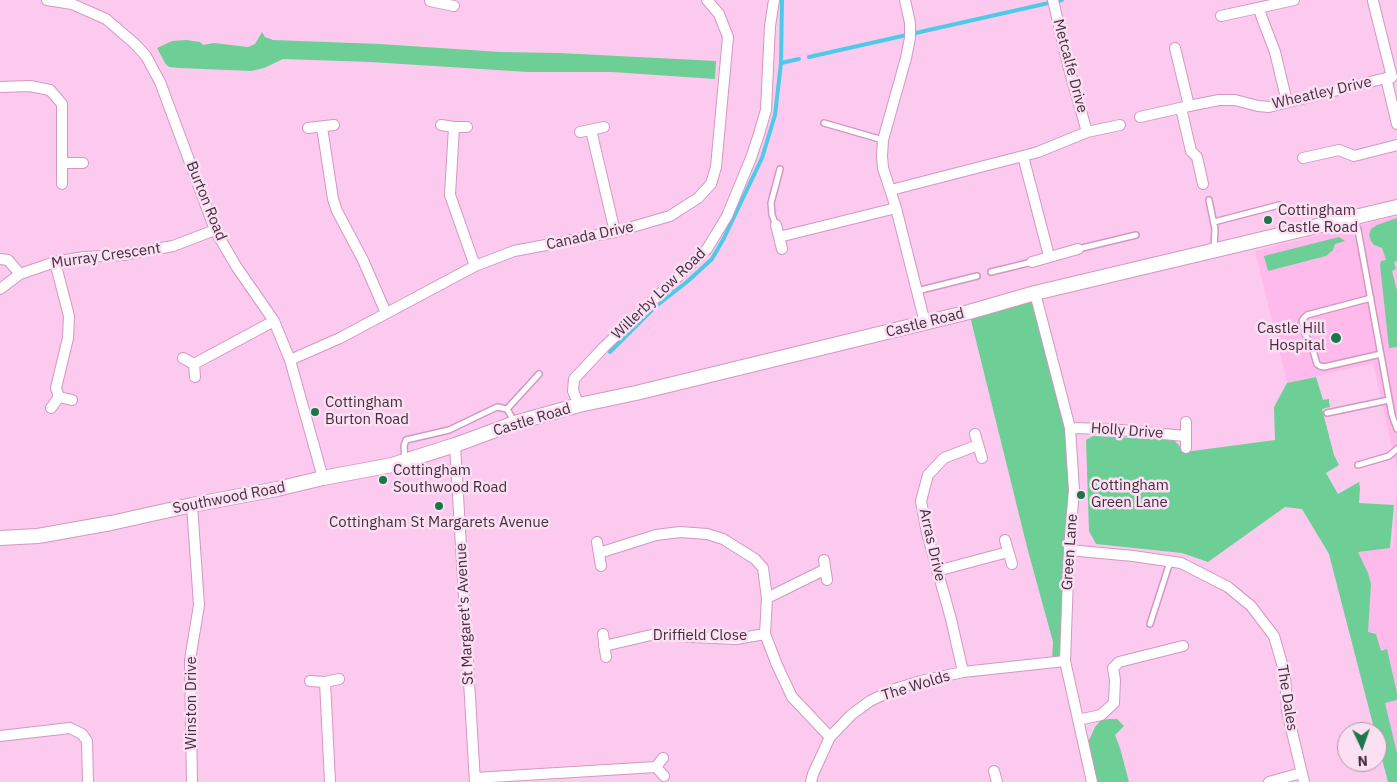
<!DOCTYPE html>
<style>
body{margin:0}
#map{position:relative;width:1397px;height:782px;overflow:hidden;background:#fccaee;font-family:"IBM Plex Sans",sans-serif}
canvas{display:block}
.north{position:absolute;left:1337px;top:722px;width:50px;height:50px;box-sizing:border-box;background:#fae0f2;border:1px solid #b298aa;border-radius:50%;rotate:177deg;font-size:14px;font-weight:700;line-height:20px;text-align:center;color:#452d3f}
.north::after{content:'';display:block;margin:auto;width:18px;height:22px;background:#1c764a;clip-path:polygon(50% 0,100% 100%,50% 72%,0 100%)}
</style>
<div id="map">
<canvas width="1397" height="782"></canvas>
<div class="north">N</div>
</div>
<script>
const ctx = document.querySelector('canvas').getContext('2d');
ctx.lineJoin = 'round';
function paint(path, color) { ctx.fillStyle = color; ctx.fill(path, 'evenodd'); }
const poly = rows => new Path2D(rows.map(r => 'M' + r).join(''));
function trace(path, color, width, dash) { ctx.strokeStyle = color; ctx.lineWidth = width; ctx.lineCap = dash ? 'butt' : 'round'; ctx.setLineDash(dash || []); ctx.stroke(path); }
function label(font, color, halo, rows, align = 'center') {
  ctx.font = font + ' "IBM Plex Sans",sans-serif'; ctx.lineWidth = 5; ctx.setLineDash([]); ctx.textBaseline = 'middle'; ctx.strokeStyle = halo; ctx.fillStyle = color; for (const [text, x, y, turn = 0] of rows) {
    ctx.save(); ctx.translate(x, y); ctx.rotate((+turn || 0) * Math.PI / 180); ctx.textAlign = isNaN(turn) ? turn : align; if (halo) ctx.strokeText(text, 0, 0); ctx.fillText(text, 0, 0); ctx.restore();
  }
}
paint(poly([
 [1397,216,1397,469,1373,363,1287,383,1255,251],
 [1397,484,1397,782,1388,782,1377,740,1377,732,1375,732,1329,554,1393,548]
]), '#febaeb');
paint(poly([
 [262,32,265,37,273,40,380,44,500,52,559,53,716,61,715,79,612,72,528,72,371,62,283,59,264,68,251,71,179,68,169,67,165,63,157,48,172,41,186,40,200,42,203,45,214,43,248,47,255,44],
 [1397,218,1397,261,1394,262,1396,269,1392,271,1397,291,1397,347,1389,348,1380,265,1381,261,1386,260,1382,248,1374,245,1371,241,1369,235,1371,229,1377,225],
 [1339,237,1345,241,1335,244,1333,250,1326,256,1268,271,1264,256],
 [1035,293,1070,428,1074,490,1065,661,1052,662,1053,642,1027,547,969,312],
 [1316,377,1323,400,1329,399,1329,402,1330,407,1322,409,1334,455,1339,465,1326,473,1338,494,1359,482,1360,488,1359,503,1394,505,1390,548,1358,552,1368,573,1371,584,1368,632,1376,634,1381,651,1387,649,1397,693,1397,700,1385,703,1397,753,1397,782,1388,782,1377,740,1377,732,1375,732,1329,554,1302,509,1285,507,1208,562,1182,553,1096,544,1089,531,1086,440,1093,436,1174,440,1185,452,1275,440,1274,407,1287,383],
 [1110,719,1117,719,1124,726,1115,735,1120,748,1129,782,1092,782,1084,748,1090,738,1095,727,1101,720]
]), '#6dce96');
trace(poly([
 [809,57,1062,0],
 [781,63,799,59],
 [610,352,655,307,688,281,712,259,724,238,762,158,775,115,781,63,782,0]
]), '#4ecae8', 4);
const lane = poly([
 [824,123,883,140],
 [1209,200,1215,229,1214,249],
 [1354,219,1358,230,1392,415,1397,429],
 [1214,222,1279,205],
 [776,225,772,215,771,203,780,169],
 [1078,249,1136,235],
 [991,272,1032,262],
 [917,291,977,276],
 [1371,298,1307,315,1304,318,1302,321,1306,336,1312,347,1317,364,1320,366,1324,367,1381,354],
 [507,409,539,374],
 [1327,413,1389,400],
 [405,460,404,446,406,440,449,430,497,407,507,409,515,423],
 [1358,465,1389,456,1397,449],
 [1150,624,1170,562]
]);
const street = poly([
 [47,0,72,4,106,19,134,43,146,56,160,82,215,230,236,266,274,321,290,360,323,478],
 [905,0,910,23,910,38,906,58,883,140,882,156,883,168,896,208,925,323],
 [1053,0,1068,65,1087,132],
 [430,1,454,6],
 [1373,1,1392,77],
 [1259,9,1262,18,1275,52,1287,102],
 [1221,16,1294,0],
 [1175,48,1189,106],
 [1391,78,1386,78,1397,124],
 [0,87,30,86,50,90,62,104,62,184],
 [1181,108,1191,151,1197,157,1203,184],
 [1140,117,1189,106,1219,100,1235,100,1258,106,1269,107,1386,78],
 [441,125,454,127,467,127],
 [322,127,333,199,337,211,363,260,386,313],
 [454,127,450,195,475,266],
 [308,128,334,125],
 [591,130,615,232],
 [580,132,604,127],
 [1023,156,1038,152,1087,132,1120,125],
 [1303,158,1339,150,1354,156,1397,145],
 [63,163,83,163],
 [891,190,1023,156,1049,256],
 [776,225,782,249],
 [779,237,896,208],
 [0,259,8,260,20,274],
 [55,262,69,316,68,338,56,388,59,397],
 [1032,262,1078,249],
 [0,289,20,274,55,262,84,257,123,255,173,246,215,230],
 [1035,293,1070,428,1074,490,1069,550,1065,661,1092,782],
 [183,358,194,364,195,377],
 [290,360,340,338,475,266,514,251,615,232,670,216,698,198,711,184,716,167,728,37,719,14,707,0],
 [194,364,274,321],
 [579,405,573,391,574,379,604,347,707,249,727,216,751,158,759,134,766,110,770,26,774,0],
 [51,408,59,397,72,400],
 [1070,428,1110,429,1185,436],
 [975,434,982,458],
 [455,445,475,782],
 [1186,448,1186,422],
 [192,505,199,605,190,660,192,782],
 [1005,540,1012,564],
 [597,542,601,566],
 [1069,550,1133,556,1181,563,1228,587,1251,606,1274,636,1285,674,1287,711,1304,782],
 [599,553,656,535,680,532,707,534,723,539,755,559,763,568,767,598,765,634,777,665,792,697,830,737],
 [824,560,827,580],
 [937,571,1008,552],
 [767,598,824,570],
 [603,634,606,657],
 [604,646,651,635,736,639,765,634],
 [963,672,951,619,927,533,921,501,928,475,944,458,978,445],
 [310,681,325,682,339,679],
 [325,682,330,782],
 [1078,720,1101,715,1114,703,1115,680,1113,668,1119,662,1183,646],
 [0,736,70,728,82,734,87,741,88,782],
 [663,758,656,767,664,776],
 [994,771,997,782],
 [475,778,656,767],
 [811,782,813,774,830,737,851,715,870,701,895,689,921,681,963,672,1065,661],
 [1269,782,1301,773]
]);
const secondary = poly([
 [0,538,38,536,111,523,192,505,277,489,323,478,392,465,455,445,515,423,579,405,636,393,969,312,1035,293,1397,207]
]);
trace(lane, '#d298c2', 8);
trace(street, '#d298c2', 12);
trace(secondary, '#d298c2', 16);
trace(lane, '#fff', 5);
trace(street, '#fff', 10);
trace(secondary, '#fff', 14);
for (const [x, y, r, color] of [
 [1268,220,5,"#1c764a"],
 [1336,338,6,"#1c764a"],
 [315,412,5,"#1c764a"],
 [383,480,5,"#1c764a"],
 [1081,495,5,"#1c764a"],
 [439,506,5,"#1c764a"]
]) { const dot = new Path2D(); dot.arc(x, y, r, 0, 2 * Math.PI); ctx.fillStyle = color; ctx.fill(dot); trace(dot, '#fae0f2', 2); }
label('15px', '#452d3f', '#fae0f2', [
 ["Metcalfe Drive",1070,66,75],
 ["Wheatley Drive",1322,93,-13],
 ["Burton Road",206,201,68],
 ["Canada Drive",590,236,-12],
 ["Murray Crescent",106,256,-8],
 ["Willerby Low Road",659,294,-44],
 ["Castle Road",925,323,-14],
 ["Castle Road",532,420,-17],
 ["Holly Drive",1127,431,4],
 ["Southwood Road",229,498,-11],
 ["Arras Drive",932,545,77],
 ["Green Lane",1070,552,-86],
 ["St Margaret's Avenue",465,614,-93],
 ["Driffield Close",700,636],
 ["The Wolds",916,686,-17],
 ["The Dales",1287,698,81],
 ["Winston Drive",192,703,-90]
]);
label('15px', '#452d3f', '#fae0f2', [
 ["Cottingham",1278,211],
 ["Castle Road",1278,228],
 ["Castle Hill",1325,329,"right"],
 ["Hospital",1325,346,"right"],
 ["Cottingham",325,403],
 ["Burton Road",325,420],
 ["Cottingham",393,471],
 ["Southwood Road",393,488],
 ["Cottingham",1091,486],
 ["Green Lane",1091,503],
 ["Cottingham St Margarets Avenue",439,523,"center"]
], 'left');
</script>
